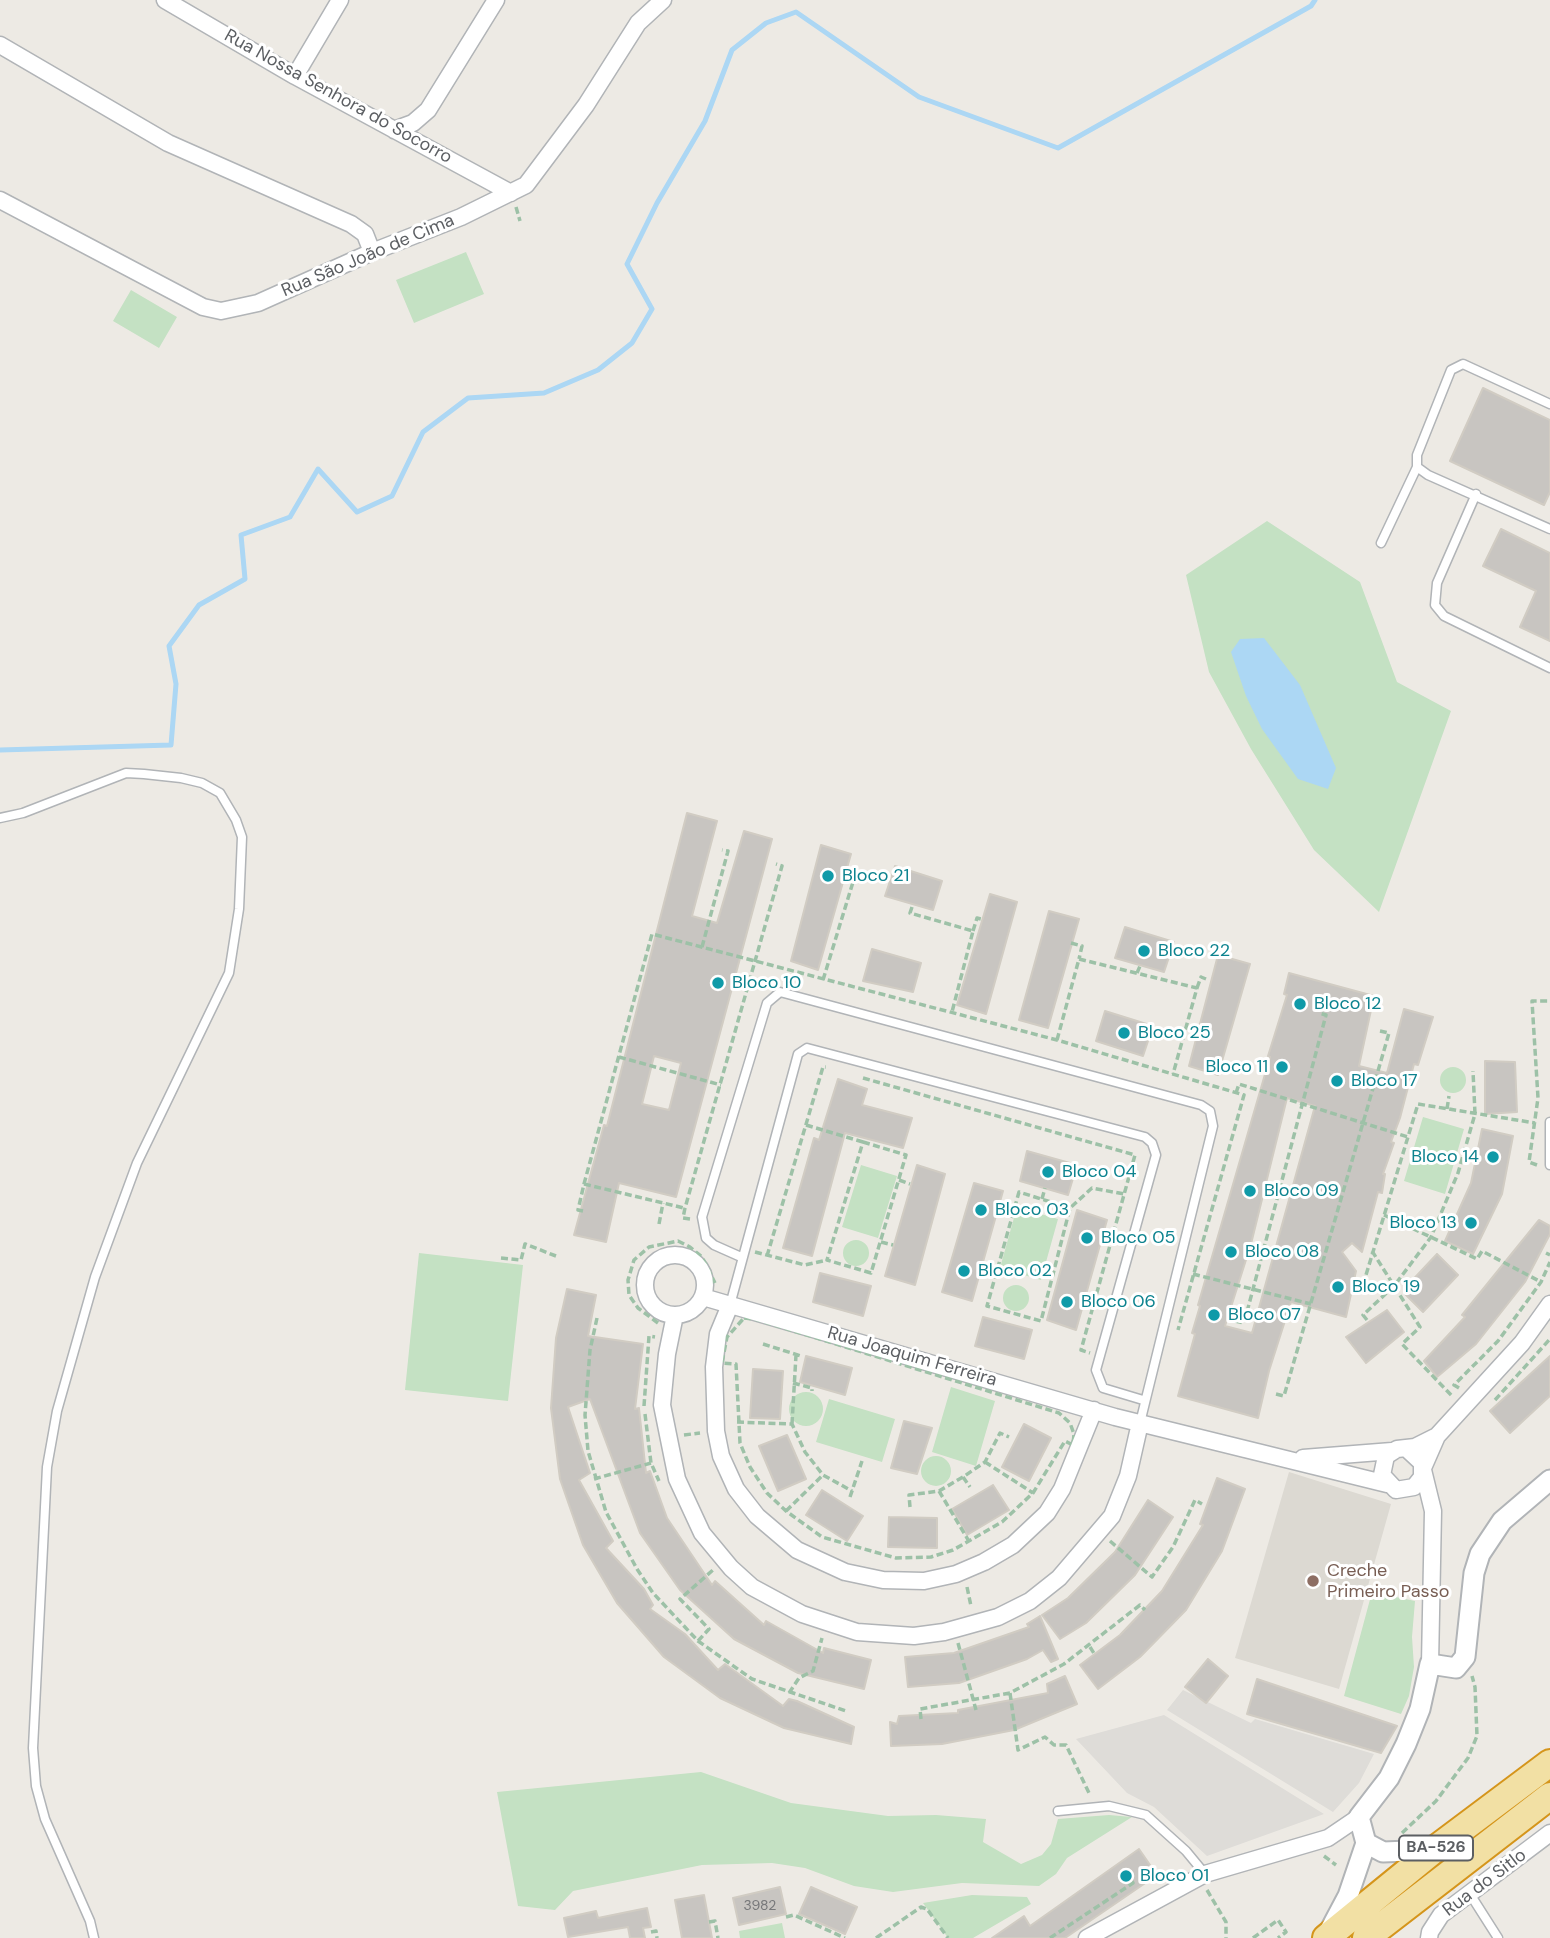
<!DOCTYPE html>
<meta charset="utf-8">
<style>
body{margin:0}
canvas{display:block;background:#edeae4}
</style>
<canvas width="1550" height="1938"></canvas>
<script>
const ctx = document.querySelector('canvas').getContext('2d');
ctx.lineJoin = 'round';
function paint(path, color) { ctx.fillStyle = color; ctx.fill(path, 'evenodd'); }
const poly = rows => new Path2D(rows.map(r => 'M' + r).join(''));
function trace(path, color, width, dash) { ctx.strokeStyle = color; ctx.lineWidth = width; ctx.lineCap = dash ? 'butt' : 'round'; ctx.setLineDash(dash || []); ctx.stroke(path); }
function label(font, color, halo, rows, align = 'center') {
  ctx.font = font + ' "DM Sans",sans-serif'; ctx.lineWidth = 6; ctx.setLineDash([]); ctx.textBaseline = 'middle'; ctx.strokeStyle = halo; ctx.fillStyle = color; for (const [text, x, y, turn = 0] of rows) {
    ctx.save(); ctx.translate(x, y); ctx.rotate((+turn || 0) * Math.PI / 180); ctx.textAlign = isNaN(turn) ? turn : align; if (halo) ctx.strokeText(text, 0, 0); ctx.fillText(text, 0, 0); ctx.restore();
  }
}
paint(poly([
 [1183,1690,1251,1723,1255,1719,1374,1754,1359,1783,1333,1812,1167,1710],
 [1164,1715,1324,1814,1207,1856,1154,1807,1127,1793,1076,1739]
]), '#dedcd8');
paint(poly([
 [1289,1472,1391,1504,1339,1689,1235,1658]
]), '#dcd9d2');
paint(poly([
 [466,252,484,294,414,323,396,280],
 [131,290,177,317,159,348,113,321],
 [1267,521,1360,582,1397,682,1451,711,1379,912,1314,850,1251,749,1209,672,1186,575],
 '1440 1080a13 13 0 1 1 26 0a13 13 0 1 1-26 0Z',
 [1423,1117,1464,1129,1445,1194,1404,1181],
 [861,1165,897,1176,878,1238,842,1227],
 [1017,1207,1058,1219,1041,1280,1000,1268],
 '843 1253a13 13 0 1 1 26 0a13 13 0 1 1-26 0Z',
 [419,1253,523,1265,508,1401,405,1390],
 '1003 1298a13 13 0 1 1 26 0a13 13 0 1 1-26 0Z',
 [951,1387,995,1401,976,1466,932,1452],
 '789 1409a17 17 0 1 1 34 0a17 17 0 1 1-34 0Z',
 [829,1399,895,1419,882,1462,816,1442],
 '921 1471a15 15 0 1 1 30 0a15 15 0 1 1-30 0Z',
 [1372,1592,1415,1601,1412,1637,1414,1667,1409,1696,1401,1714,1344,1696],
 [701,1772,791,1803,888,1816,936,1815,986,1819,983,1842,1021,1864,1042,1855,1051,1844,1058,1819,1109,1815,1132,1817,1067,1858,1056,1874,1039,1886,962,1883,893,1892,854,1886,805,1868,772,1863,702,1865,573,1891,555,1910,518,1906,497,1792],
 [972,1895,1027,1897,1031,1904,973,1938,948,1938,923,1903],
 [782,1923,785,1938,740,1938,739,1931]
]), '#c4e1c3');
paint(poly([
 [1264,638,1300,685,1336,768,1328,789,1298,779,1262,729,1246,696,1231,652,1240,639]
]), '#acd7f4');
trace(poly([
 [0,750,171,745,176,684,169,646,199,605,245,579,241,535,290,517,318,469,357,512,392,496,423,432,468,398,544,393,598,370,632,343,652,309,627,264,657,203,705,121,732,50,766,23,796,12,919,97,1058,148,1311,6,1315,0]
]), '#acd7f4', 5);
const building = poly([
 [1483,388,1550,420,1550,492,1544,505,1450,461,1483,388],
 [1501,529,1550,553,1550,641,1520,627,1536,591,1483,566,1501,529],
 [687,813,717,821,692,916,717,923,744,831,772,839,676,1197,619,1183,606,1242,574,1235,604,1125,607,1126,687,813],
 [654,1056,681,1063,669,1110,642,1104,654,1056],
 [821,845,851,854,818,970,791,961,821,845],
 [895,866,942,881,933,910,885,896,895,866],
 [990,894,1017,902,986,1014,957,1005,990,894],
 [1049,911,1079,919,1048,1028,1019,1020,1049,911],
 [1125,927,1174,942,1164,972,1115,958,1125,927],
 [872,949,921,963,913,992,863,981,872,949],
 [1218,955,1250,964,1218,1075,1189,1066,1218,955],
 [1289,973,1374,996,1359,1066,1387,1073,1404,1009,1433,1017,1418,1065,1414,1064,1400,1118,1391,1142,1394,1143,1383,1174,1385,1174,1382,1193,1378,1192,1362,1252,1352,1243,1342,1252,1356,1271,1346,1317,1291,1302,1269,1371,1258,1418,1178,1396,1195,1334,1192,1333,1200,1306,1198,1305,1270,1057,1268,1056,1287,995,1284,994,1289,973],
 [1287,1098,1315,1106,1252,1333,1225,1326,1251,1244,1287,1098],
 [1105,1011,1153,1026,1143,1056,1096,1041,1105,1011],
 [1485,1061,1515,1062,1517,1112,1485,1114,1485,1061],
 [838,1079,867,1089,862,1105,912,1118,903,1148,845,1133,812,1256,783,1248,814,1138,819,1140,838,1079],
 [1482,1129,1513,1136,1502,1194,1473,1254,1445,1241,1471,1183,1482,1129],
 [1027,1151,1077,1165,1068,1195,1020,1181,1027,1151],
 [917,1165,945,1174,915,1285,885,1276,917,1165],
 [974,1183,1003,1191,972,1301,942,1292,974,1183],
 [1077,1210,1107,1220,1076,1330,1047,1320,1077,1210],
 [1539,1220,1550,1226,1550,1234,1525,1282,1476,1344,1437,1377,1424,1361,1465,1317,1462,1315,1539,1220],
 [1437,1254,1458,1275,1423,1312,1405,1294,1405,1288,1437,1254],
 [820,1273,871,1286,863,1316,813,1302,820,1273],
 [567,1289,596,1295,588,1336,643,1344,635,1409,639,1408,646,1473,650,1471,667,1518,712,1585,715,1581,764,1625,766,1621,823,1653,824,1648,871,1660,864,1689,798,1673,734,1639,680,1590,640,1533,590,1399,568,1407,590,1473,579,1480,613,1541,606,1548,644,1589,653,1605,650,1609,685,1634,718,1670,725,1664,783,1706,789,1699,797,1701,854,1727,851,1744,784,1728,720,1698,664,1657,617,1603,583,1545,560,1479,551,1408,556,1338,567,1289],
 [1387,1310,1404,1332,1366,1363,1346,1337,1387,1310],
 [983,1317,1032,1330,1024,1359,975,1346,983,1317],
 [806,1356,852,1368,845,1395,800,1382,806,1356],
 [1550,1356,1550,1396,1510,1433,1490,1411,1550,1356],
 [753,1369,783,1371,780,1419,750,1418,753,1369],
 [904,1421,932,1428,917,1474,891,1468,904,1421],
 [1024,1424,1051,1438,1029,1481,1002,1467,1024,1424],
 [787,1435,806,1479,778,1491,759,1446,787,1435],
 [1217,1478,1245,1489,1222,1551,1186,1610,1140,1657,1098,1689,1080,1665,1120,1635,1162,1591,1203,1525,1200,1524,1217,1478],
 [993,1485,1009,1510,967,1535,952,1509,993,1485],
 [822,1490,863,1516,847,1541,806,1515,822,1490],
 [1148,1500,1173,1517,1135,1575,1086,1623,1060,1639,1042,1615,1068,1598,1115,1552,1148,1500],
 [889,1517,937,1518,937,1548,888,1547,889,1517],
 [1040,1616,1058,1659,1051,1662,1043,1650,1027,1659,959,1683,908,1687,905,1657,954,1653,1029,1627,1027,1624,1040,1616],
 [1208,1659,1228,1676,1206,1703,1185,1687,1208,1659],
 [1065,1676,1077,1704,1014,1730,942,1744,891,1746,890,1722,897,1724,899,1716,958,1713,958,1710,1048,1693,1047,1684,1065,1676],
 [1257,1679,1397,1726,1381,1753,1247,1714,1257,1679],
 [1139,1849,1157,1875,1065,1938,992,1938,1024,1916,1030,1926,1139,1849],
 [780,1887,786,1914,739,1925,733,1898,780,1887],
 [811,1887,857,1907,845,1934,799,1914,811,1887],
 [704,1895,712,1938,682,1938,675,1900,704,1895],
 [647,1908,651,1927,643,1928,645,1938,630,1938,628,1927,568,1937,564,1918,596,1911,598,1918,647,1908]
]);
paint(building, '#c8c5c1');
trace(building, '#d1ccc3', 2);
const service = poly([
 [1550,404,1463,364,1451,370,1417,455,1417,467,1428,475,1550,529],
 [1476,494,1437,583,1435,605,1444,616,1550,668],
 [1381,543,1417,467],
 [0,818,23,813,126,773,144,774,181,778,202,783,220,793,236,820,242,837,239,909,229,973,137,1163,95,1277,57,1411,47,1467,33,1748,36,1786,45,1819,90,1921,94,1938],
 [1550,1122,1550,1165],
 [741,1257,714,1245,706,1238,702,1217,767,1003,780,992,1201,1105,1210,1111,1213,1126,1140,1423],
 [730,1305,798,1054,807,1048,1145,1137,1152,1143,1156,1155,1096,1370,1103,1388,1143,1400],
 [1058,1811,1109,1806,1146,1815,1186,1851,1205,1874],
 [1470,1894,1498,1938]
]);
const minor = poly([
 [165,0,295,76,511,193],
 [0,45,168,143,351,224,365,234,372,252],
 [295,76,340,0],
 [394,130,413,123,428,110,496,0],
 [0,200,203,307,221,311,258,303,372,252,461,217,526,185,586,105,638,23,663,0],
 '645 1285a30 30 0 1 1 60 0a30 30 0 1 1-60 0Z',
 [703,1297,1115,1417,1387,1484],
 [730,1305,718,1334,714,1367,716,1431,721,1456,736,1489,757,1516,797,1550,845,1572,883,1580,924,1581,956,1574,984,1562,1013,1545,1047,1513,1062,1489,1094,1410],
 [675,1315,667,1354,662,1405,677,1479,702,1533,731,1568,752,1587,802,1614,857,1632,914,1636,944,1632,998,1617,1030,1601,1059,1578,1112,1516,1128,1476,1140,1423],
 [1408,1450,1422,1463,1422,1477,1414,1487,1396,1490,1382,1475,1386,1456,1397,1449,1415,1447,1435,1437],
 [1303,1458,1392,1451],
 [1423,1468,1437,1436,1522,1343,1550,1304],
 [1423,1470,1433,1511,1430,1664],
 [1087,1938,1205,1874,1328,1838,1359,1817],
 [1429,1938,1430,1932,1441,1915,1550,1833]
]);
const tertiary = poly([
 [1366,1843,1383,1852,1434,1850],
 [1330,1930,1348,1896,1366,1843,1359,1817,1389,1778,1406,1744,1420,1709,1430,1664,1456,1668,1465,1657,1474,1573,1480,1554,1502,1521,1550,1480]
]);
const trunk = poly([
 [1326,1938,1434,1850,1550,1763],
 [1366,1938,1550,1796]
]);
trace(service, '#b1b4b7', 11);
trace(minor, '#b1b4b7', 19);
trace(tertiary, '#b1b4b7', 23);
trace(trunk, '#d5951b', 30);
trace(poly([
 [516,207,520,221],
 [912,907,910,913,973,931,952,1012],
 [973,931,977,918,981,919],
 [1071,943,1082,946,1079,959],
 [702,947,728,851,722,850],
 [1137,973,1140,966],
 [823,980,853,882,846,881],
 [1197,988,1201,977,1206,979],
 [1057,1040,1079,959,1197,988,1173,1074],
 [619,1057,721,1085],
 [863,1078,1135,1155,1081,1350,1090,1353],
 [1236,1093,1239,1084,1408,1137],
 [1447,1109,1449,1096],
 [806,1125,863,1142],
 [863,1142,906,1155,871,1273,827,1260,863,1142],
 [1537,1165,1529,1162,1538,1098,1532,1001,1550,1001],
 [899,1180,910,1184],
 [584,1184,684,1208],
 [1042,1199,1045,1188],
 [1070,1208,1019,1192,987,1306,1041,1321,1070,1208,1092,1188,1124,1194],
 [583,1211,578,1210,584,1184,652,934,1057,1040,1244,1095,1178,1330],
 [1384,1215,1477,1259,1482,1251,1541,1282],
 [690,1219,683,1218,685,1208,782,866,776,864],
 [659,1224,663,1203],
 [881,1242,893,1245],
 [1372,1251,1420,1327,1402,1344,1452,1396],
 [755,1252,805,1265,827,1260],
 [1546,1253,1550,1255],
 [767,1256,823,1067,826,1067],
 [501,1258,521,1260,525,1244,556,1256],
 [1193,1274,1311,1304],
 [1355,1287,1362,1288,1418,1104,1535,1123],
 [597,1318,590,1350,585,1415,588,1451,606,1512,637,1569,653,1593,698,1641,752,1679,846,1711],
 [744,1318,755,1319,1059,1413,1070,1423,1074,1434,1073,1445,1065,1441,1033,1493,1002,1522,953,1550,931,1557,896,1558,822,1537,786,1511,767,1493,750,1467,740,1443,736,1364,722,1363,727,1337,744,1318],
 [1367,1320,1363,1315,1394,1286,1431,1237,1458,1173,1475,1114,1473,1071],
 [1235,1321,1244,1323,1326,1015,1319,1013],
 [658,1323,638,1308,629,1295,628,1280,634,1260,649,1247,678,1241,690,1247,702,1257,715,1283],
 [763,1344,801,1356],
 [793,1383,812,1388,812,1391],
 [1459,1388,1454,1385,1498,1341,1541,1282,1550,1262],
 [1276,1394,1284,1396,1389,1033,1380,1031],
 [1495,1400,1550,1339],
 [644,1406,649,1336,655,1337],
 [645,1414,651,1463,659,1481],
 [737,1422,792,1424,805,1452,823,1475,852,1491],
 [792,1424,796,1355],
 [684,1435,700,1433],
 [985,1462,1033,1493],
 [963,1477,970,1487],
 [594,1479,651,1463],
 [939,1491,970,1543],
 [850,1497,862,1461],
 [910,1507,909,1495,939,1491,963,1477,985,1462,1000,1433,1009,1437],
 [786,1511,822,1476],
 [1110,1541,1152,1577,1173,1547,1195,1500,1202,1504],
 [967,1587,971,1606],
 [698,1641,709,1629,680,1599,713,1570],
 [958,1643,976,1710],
 [1090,1647,1095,1655],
 [789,1693,799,1678,813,1671,822,1638],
 [1010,1693,1018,1750,1045,1737,1054,1745,1066,1745,1090,1795],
 [921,1719,920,1709,1010,1693,1064,1664,1140,1605,1145,1610],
 [1402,1833,1436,1801,1468,1758,1477,1736,1475,1687,1472,1676],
 [1324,1856,1336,1865],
 [1207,1890,1226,1922,1226,1938],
 [786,1917,794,1915,845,1938],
 [709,1922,715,1921,718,1938],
 [651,1932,656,1931,657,1938],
 [876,1938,921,1907,927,1909,948,1938],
 [1050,1938,1133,1883,1131,1879],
 [1253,1938,1278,1920,1286,1932,1278,1938]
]), '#9dc1a7', 3.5, [7, 3.5]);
trace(service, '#fff', 8);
trace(minor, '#fff', 16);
trace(tertiary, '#fff', 19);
trace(trunk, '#f2e0a4', 26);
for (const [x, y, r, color] of [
 [828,876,7,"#0f9aa8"],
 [1144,951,7,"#0f9aa8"],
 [718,983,7,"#0f9aa8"],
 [1300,1004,7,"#0f9aa8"],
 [1124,1033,7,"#0f9aa8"],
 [1282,1067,7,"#0f9aa8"],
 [1337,1081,7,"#0f9aa8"],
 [1493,1157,7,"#0f9aa8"],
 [1048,1172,7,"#0f9aa8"],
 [1250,1191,7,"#0f9aa8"],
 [981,1210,7,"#0f9aa8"],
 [1471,1223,7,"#0f9aa8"],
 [1087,1238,7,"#0f9aa8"],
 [1231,1252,7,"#0f9aa8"],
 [964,1271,7,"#0f9aa8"],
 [1338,1287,7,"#0f9aa8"],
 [1067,1302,7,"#0f9aa8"],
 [1214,1315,7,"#0f9aa8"],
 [1313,1581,7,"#8d6e63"],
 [1126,1876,7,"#0f9aa8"]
]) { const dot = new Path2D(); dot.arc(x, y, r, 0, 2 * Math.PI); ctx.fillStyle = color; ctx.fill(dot); trace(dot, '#fff', 2.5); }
label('14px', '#77787a', null, [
 ["3982",760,1906]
]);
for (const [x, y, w] of [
 [1436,1848,74]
]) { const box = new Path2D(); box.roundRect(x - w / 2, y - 12.5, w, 25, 5); ctx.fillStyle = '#fff'; ctx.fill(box); trace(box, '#5c5f63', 2); }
label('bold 16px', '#5c5f63', null, [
 ["BA-526",1436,1848]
]);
label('18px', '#5c5f63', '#fff', [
 ["Rua Nossa Senhora do Socorro",338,97,29],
 ["Rua São João de Cima",368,256,-23],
 ["Rua Joaquim Ferreira",912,1357,16],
 ["Rua do Sitlo",1485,1883,-37]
]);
label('18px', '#0d838f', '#fff', [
 ["Bloco 21",842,876],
 ["Bloco 22",1158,951],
 ["Bloco 10",732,983],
 ["Bloco 12",1314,1004],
 ["Bloco 25",1138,1033],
 ["Bloco 11",1268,1067,"right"],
 ["Bloco 17",1351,1081],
 ["Bloco 14",1479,1157,"right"],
 ["Bloco 04",1062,1172],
 ["Bloco 09",1264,1191],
 ["Bloco 03",995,1210],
 ["Bloco 13",1457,1223,"right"],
 ["Bloco 05",1101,1238],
 ["Bloco 08",1245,1252],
 ["Bloco 02",978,1271],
 ["Bloco 19",1352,1287],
 ["Bloco 06",1081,1302],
 ["Bloco 07",1228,1315],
 ["Bloco 01",1140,1876]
], 'left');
label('18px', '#785e54', '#fff', [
 ["Creche",1327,1571],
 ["Primeiro Passo",1327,1592]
], 'left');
</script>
